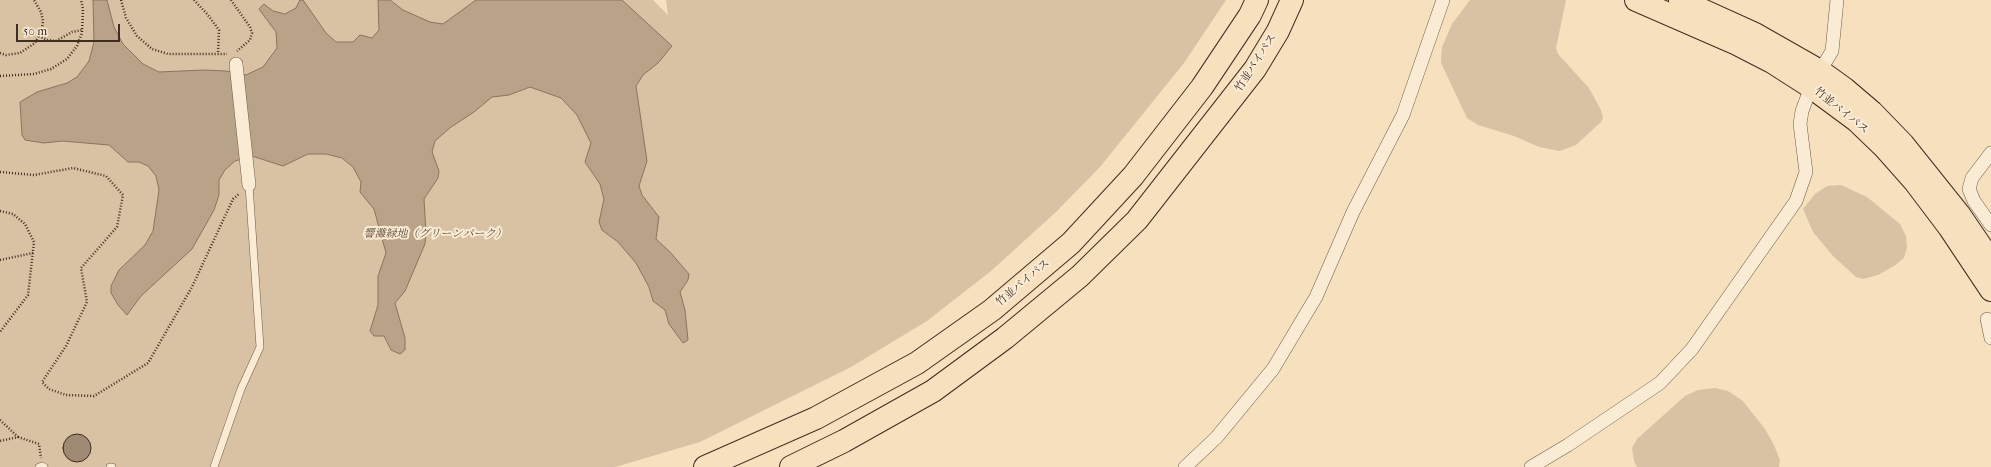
<!DOCTYPE html>
<meta charset="utf-8">
<style>
body{margin:0}
#map{position:relative;width:1991px;height:467px;overflow:hidden;background:#f7e0bd;font-family:"IM FELL French Canon",serif}
canvas{display:block}
.scale{position:absolute;left:16px;top:24px;width:104px;height:18px;box-sizing:border-box;border:2px solid #402d22;border-top:0;padding-left:5px;font-size:12px;line-height:14px;white-space:nowrap;color:#402d22;-webkit-text-stroke:3px #faebd4;paint-order:stroke}
</style>
<div id="map">
<canvas width="1991" height="467"></canvas>
<div class="scale">50 m</div>
</div>
<script>
const ctx = document.querySelector('canvas').getContext('2d');
ctx.lineJoin = 'round';
function paint(path, color) { ctx.fillStyle = color; ctx.fill(path, 'evenodd'); }
const poly = rows => new Path2D(rows.map(r => 'M' + r).join(''));
function trace(path, color, width, dash) { ctx.strokeStyle = color; ctx.lineWidth = width; ctx.lineCap = dash ? 'butt' : 'round'; ctx.setLineDash(dash || []); ctx.stroke(path); }
function label(font, color, halo, rows, align = 'center') {
  ctx.font = font + ' "IM FELL French Canon","Noto Serif JP",serif'; ctx.lineWidth = 4; ctx.setLineDash([]); ctx.textBaseline = 'middle'; ctx.strokeStyle = halo; ctx.fillStyle = color; for (const [text, x, y, turn = 0] of rows) {
    ctx.save(); ctx.translate(x, y); ctx.rotate((+turn || 0) * Math.PI / 180); ctx.textAlign = isNaN(turn) ? turn : align; if (halo) ctx.strokeText(text, 0, 0); ctx.fillText(text, 0, 0); ctx.restore();
  }
}
paint(poly([
 [0,0,653,0,668,15,666,0,1226,0,1184,63,1100,167,1056,212,991,271,927,321,851,367,700,442,615,467,0,467],
 [1470,0,1566,0,1556,48,1558,54,1589,88,1601,110,1603,118,1601,122,1576,145,1560,151,1539,147,1514,136,1478,125,1467,118,1441,63,1442,47,1452,24],
 [1841,185,1867,197,1900,224,1906,236,1907,247,1904,258,1894,266,1878,275,1863,279,1856,277,1833,256,1813,232,1803,209,1815,194,1827,186],
 [1715,388,1728,391,1743,401,1765,429,1774,445,1780,460,1779,467,1637,467,1634,461,1632,448,1637,439,1685,396,1698,390]
]), '#d8c2a3');
const water = poly([
 [93,0,107,0,114,27,123,44,143,64,159,72,203,70,226,71,246,75,263,67,277,48,276,32,259,9,264,4,273,11,285,14,296,8,300,0,303,0,326,33,336,42,353,42,360,35,372,38,379,30,378,0,390,0,403,10,430,22,443,24,476,0,622,0,672,46,658,63,643,75,636,86,647,161,639,186,642,195,659,217,656,239,670,252,689,274,688,280,680,292,685,310,688,340,683,343,669,324,665,310,653,301,649,287,636,263,618,242,602,230,599,222,604,199,600,184,585,162,591,143,577,115,561,98,530,87,509,95,492,97,474,112,451,127,435,141,432,152,439,171,438,178,424,199,426,234,425,244,405,291,395,303,405,338,405,350,400,354,391,350,384,336,374,336,370,331,378,305,378,276,386,253,374,209,360,192,361,182,353,167,342,158,326,154,308,154,283,166,252,156,235,161,225,170,219,180,219,195,214,210,192,249,141,296,127,315,118,305,111,293,111,286,119,270,145,245,153,231,159,190,156,176,148,166,139,162,128,162,109,145,62,141,44,143,25,140,22,135,20,102,37,92,67,83,77,77,89,61,94,42,93,0]
]);
paint(water, '#b9a388');
trace(water, '#89745f', 1);
const building = poly([
 '63 448a14 14 0 1 1 28 0a14 14 0 1 1-28 0Z'
]);
paint(building, '#9f8a73');
trace(building, '#402d22', 1);
const lane = poly([
 [39,467,42,466,44,467],
 [110,467,112,467],
 [214,467,241,389,260,347,249,185]
]);
const street = poly([
 [236,64,249,185],
 [1820,71,1832,51,1837,0],
 [1991,153,1972,178,1969,189,1974,201,1991,225],
 [1987,319,1991,338],
 [1185,467,1216,438,1273,369,1316,297,1353,212,1403,115,1443,0],
 [1531,467,1568,445,1660,383,1692,349,1796,201,1806,172,1800,124,1802,111,1811,87]
]);
const highway = poly([
 [1636,0,1737,44,1772,62,1811,87,1857,121,1884,147,1915,182,1949,227,1991,290],
 [1680,0,1755,34,1820,71,1845,89,1872,112,1903,144,1959,214,1991,261],
 [705,467,816,418,917,363,992,310,1071,243,1133,176,1202,87,1250,15,1257,0],
 [791,467,844,441,933,391,1005,338,1080,276,1137,220,1255,69,1278,31,1292,0]
]);
trace(lane, '#6e5a49', 8);
trace(street, '#6e5a49', 14);
trace(highway, '#402d22', 24);
trace(poly([
 [121,0,126,18,137,36,152,49,168,54,227,54],
 [194,0,208,15,219,30,218,53],
 [231,0,250,27,252,33,250,40,237,51],
 [39,36,47,40,56,41,72,32,82,30],
 [0,53,6,55,20,53,35,43,42,29,43,21,41,12,34,0],
 [0,76,34,74,51,69,67,59,77,46,82,33,83,9,81,0],
 [0,172,34,175,73,168,106,176,123,195,117,227,81,268,87,302,66,346,42,382,49,389,66,395,94,396,148,363,192,287,233,199,239,194],
 [0,211,13,214,25,224,34,242,28,295,0,332],
 [0,260,33,253],
 [0,420,18,437,0,441],
 [18,437,39,444,41,458]
]), '#402d22', 2.5, [1, 2]);
trace(lane, '#faebd4', 7);
trace(street, '#faebd4', 13);
trace(highway, '#f7e0bd', 22);
label('11px', '#402d22', '#faebd4', [
 ["竹並バイパス",1256,63,-57],
 ["竹並バイパス",1841,111,39],
 ["竹並バイパス",1023,283,-40]
]);
label('italic 11px', '#5e4b3c', '#faebd4', [
 ["響灘緑地（グリーンパーク）",435,234]
]);
</script>
